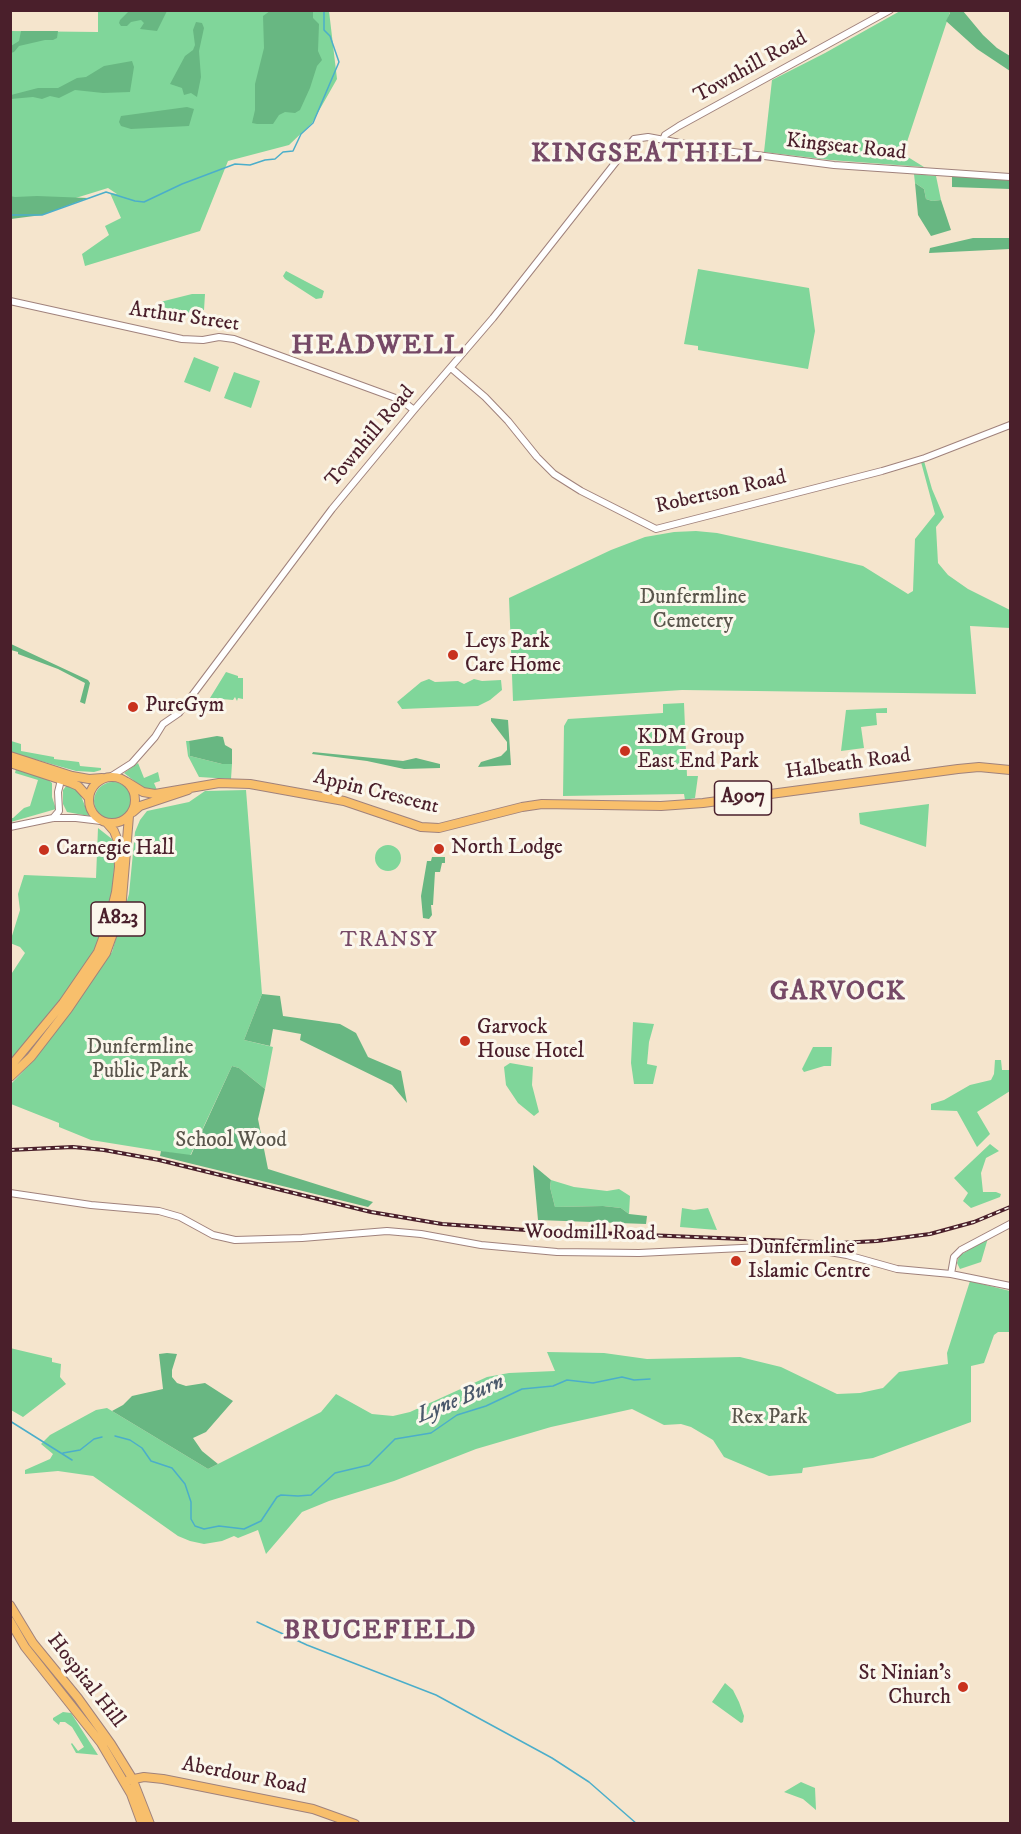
<!DOCTYPE html>
<style>
body{margin:0}
#map{position:relative;width:1021px;height:1834px;overflow:hidden;background:#f5e5cd;font-family:"IM FELL DW Pica",serif}
canvas{display:block}
.frame{position:absolute;inset:0;border:12px solid #4a1f2b;pointer-events:none}
</style>
<div id="map">
<canvas width="1021" height="1834"></canvas>
<div class="frame"></div>
</div>
<script>
const ctx = document.querySelector('canvas').getContext('2d');
ctx.lineJoin = 'round';
function paint(path, color) { ctx.fillStyle = color; ctx.fill(path, 'evenodd'); }
const poly = rows => new Path2D(rows.map(r => 'M' + r).join(''));
function trace(path, color, width, dash) { ctx.strokeStyle = color; ctx.lineWidth = width; ctx.lineCap = dash ? 'butt' : 'round'; ctx.setLineDash(dash || []); ctx.stroke(path); }
function label(font, color, halo, rows, align = 'center') {
  ctx.font = font + ' "IM FELL DW Pica",serif'; ctx.lineWidth = 6; ctx.setLineDash([]); ctx.textBaseline = 'middle'; ctx.strokeStyle = halo; ctx.fillStyle = color; for (const [text, x, y, turn = 0] of rows) {
    ctx.save(); ctx.translate(x, y); ctx.rotate((+turn || 0) * Math.PI / 180); ctx.textAlign = isNaN(turn) ? turn : align; if (halo) ctx.strokeText(text, 0, 0); ctx.fillText(text, 0, 0); ctx.restore();
  }
}
paint(poly([
 [98,11,329,11,337,79,312,123,289,145,228,161,200,231,85,266,82,254,109,235,105,226,121,218,110,193,117,194,108,188,11,218,11,31,98,32],
 [900,11,949,11,950,12,903,154,924,167,830,160,764,152,772,80,825,53],
 [914,174,936,176,941,200,932,201,926,199,924,189,915,183],
 [698,269,809,288,815,331,808,369,698,350,698,346,684,344],
 [286,271,324,291,322,298,316,299,285,279,283,276],
 [192,294,205,294,204,310,189,313,160,307,160,302],
 [194,357,219,367,210,392,184,382],
 [234,372,260,381,251,408,224,398],
 [924,461,932,489,944,517,936,527,938,563,948,575,968,589,1010,610,1010,628,970,626,976,694,682,690,513,701,509,598,611,550,645,537,674,532,696,531,717,533,809,553,863,566,908,594,913,591,915,539,935,514,921,462],
 [226,672,238,676,238,678,243,678,243,699,238,698,237,701,235,697,233,700,210,698],
 [429,679,435,682,458,681,464,684,474,679,482,681,501,680,502,690,490,700,478,706,402,709,397,702,421,682],
 [684,703,687,776,698,776,695,798,685,800,684,794,563,796,564,726,568,719,663,713,663,704],
 [887,708,887,713,876,713,877,725,861,727,864,748,841,751,846,710],
 [11,741,21,744,21,751,54,757,54,759,79,762,80,766,101,768,101,770,94,772,76,771,30,758,11,752],
 [186,741,189,741,190,756,222,764,232,764,231,779,199,777,188,756],
 [138,763,144,778,158,772,160,781,154,783,157,790,147,788,146,790,124,773],
 [16,769,46,778,52,783,52,797,56,809,11,822,11,818,13,818,24,808,30,806,38,780,15,773],
 '94 801a19 19 0 1 1 38 0a19 19 0 1 1-38 0Z',
 [67,785,74,789,75,787,79,791,89,816,67,812,63,804,63,790],
 [246,790,262,994,244,1040,273,1047,265,1089,239,1068,232,1066,190,1156,91,1140,59,1127,59,1123,11,1104,10,1085,35,1059,112,952,129,894,135,832,140,820,147,811,189,802,205,791],
 [929,804,926,847,860,824,859,813],
 [98,828,112,839,115,850,113,888,105,927,93,953,79,976,11,1061,10,976,25,953,20,947,10,943,11,939,20,910,18,894,24,875,96,878],
 '375 858a13 13 0 1 1 26 0a13 13 0 1 1-26 0Z',
 [633,1022,654,1024,649,1042,647,1064,657,1066,653,1084,634,1084,631,1063],
 [813,1047,832,1047,831,1066,824,1066,804,1072,802,1069],
 [995,1060,1001,1060,1002,1070,1010,1070,1010,1091,977,1112,990,1134,977,1147,957,1111,931,1110,931,1104,944,1100,970,1085,991,1080,994,1074],
 [510,1063,533,1067,532,1085,539,1112,534,1116,518,1103,506,1085,504,1067],
 [990,1144,999,1151,986,1158,981,1173,983,1192,996,1192,1001,1194,1000,1197,971,1208,963,1201,968,1193,954,1178],
 [551,1180,574,1187,607,1191,619,1189,630,1196,629,1214,621,1208,603,1206,555,1207,550,1187],
 [682,1208,694,1210,708,1208,717,1230,680,1227],
 [988,1238,981,1262,960,1269,957,1263,959,1256],
 [970,1281,1010,1291,1010,1332,998,1332,994,1335,984,1363,971,1366,971,1422,873,1458,803,1468,802,1473,769,1476,724,1457,713,1440,691,1427,681,1424,664,1425,632,1409,551,1427,476,1449,394,1481,329,1501,302,1512,266,1554,258,1530,238,1538,234,1536,222,1541,204,1544,190,1541,178,1536,93,1476,58,1471,25,1474,25,1470,50,1459,53,1454,41,1444,50,1435,96,1410,107,1408,208,1469,321,1412,336,1394,372,1414,393,1416,410,1412,487,1377,509,1373,555,1371,547,1352,604,1353,647,1359,740,1357,781,1367,837,1394,860,1393,883,1388,899,1372,948,1364,947,1353],
 [10,1348,52,1358,52,1362,61,1364,60,1377,66,1384,23,1417,11,1410],
 [725,1683,733,1690,739,1702,744,1716,743,1722,741,1723,712,1702],
 [63,1712,71,1713,98,1755,76,1753,71,1744,72,1743,78,1751,84,1747,72,1727,65,1722,60,1722,59,1725,53,1720,53,1718],
 [801,1782,815,1788,816,1810,803,1799,784,1792]
]), '#80d69a');
paint(poly([
 [129,11,129,10,167,11,157,31,140,29,144,23,141,20,131,22,127,26,121,26,119,23,120,20],
 [270,11,313,11,313,18,319,24,318,51,322,60,317,66,310,88,300,110,295,113,285,112,279,115,273,124,257,124,252,123,255,110,255,84,264,48,263,16],
 [949,11,963,11,983,35,997,48,1010,56,1010,71,977,49,946,21,950,13],
 [196,22,202,23,204,28,199,51,201,77,197,97,191,93,184,95,182,88,170,84,185,56,193,50,195,45,193,30],
 [21,31,58,31,57,38,53,40,45,40,19,46,14,52,11,53,11,46,19,41],
 [132,61,134,67,130,92,103,93,75,90,59,98,50,96,42,99,33,97,11,99,11,95,38,88,58,88,77,78,86,77,104,66],
 [187,107,194,109,189,126,131,129,121,126,119,122,121,116],
 [952,176,1010,179,1010,189,952,187],
 [915,183,924,189,926,199,932,201,941,200,951,230,931,236,918,215],
 [10,196,15,197,37,196,88,198,42,215,11,219],
 [973,238,1010,238,1010,249,929,253,930,248],
 [11,644,88,680,90,683,85,704,80,702,85,683,58,669,18,654,18,652,11,650],
 [491,718,508,720,511,765,478,767,481,762,501,756,507,750,507,742,491,721],
 [217,736,223,737,225,745,232,749,232,764,222,764,190,756,189,741],
 [313,752,403,761,416,758,440,764,440,768,404,769,367,761,312,754],
 [432,857,445,857,445,863,442,863,440,872,435,872,433,905,431,905,432,915,429,919,423,918,421,896,427,861,431,861],
 [262,994,280,996,283,1016,340,1024,356,1033,368,1057,401,1071,407,1103,392,1085,300,1040,301,1034,273,1029,270,1046,244,1040],
 [232,1066,239,1068,265,1089,258,1119,268,1169,373,1202,368,1207,160,1156,161,1151,191,1155],
 [533,1165,551,1180,550,1187,555,1207,603,1206,621,1208,629,1214,647,1216,646,1224,538,1220],
 [167,1353,177,1354,172,1370,172,1377,177,1383,186,1386,205,1383,233,1401,206,1432,193,1438,202,1451,218,1464,208,1469,112,1411,123,1405,132,1396,163,1389,159,1354]
]), '#68b782');
trace(poly([
 [10,215,42,215,106,192,135,201,144,202,182,184,235,164,250,165,265,160,275,159,283,152,293,151,301,134,313,123,339,62,330,36,324,30,324,10],
 [10,1421,72,1460],
 [115,1436,130,1440,142,1448,151,1461,172,1468,185,1484,191,1502,191,1519,195,1526,204,1529,219,1526,244,1529,261,1521,277,1497,281,1495,298,1496,311,1495,335,1473,369,1465,395,1439,431,1433,457,1415,486,1406,522,1389,553,1386,567,1380,593,1383,622,1377,634,1380,650,1379],
 [63,1453,80,1450,94,1439,102,1437],
 [257,1622,307,1645,436,1695,552,1758,589,1782,637,1824]
]), '#4baeca', 1.5);
const minor = poly([
 [663,140,665,135,679,126,890,10],
 [10,301,182,339,203,340,219,337,234,339,401,400,414,410],
 [451,368,485,397,508,421,537,457,554,474,581,491,656,529,882,471,925,458,1010,425],
 [110,777,132,763,155,737,163,724,179,713,332,509,414,410,493,318,634,139,648,137,718,150,834,165,1010,177],
 [53,818,59,811,58,792,62,776],
 [10,827,53,818,76,818,101,821],
 [10,1193,91,1205,159,1211,180,1217,213,1235,235,1240,302,1238,387,1231,421,1234,481,1245,557,1252,639,1253,762,1247,812,1249,847,1255,897,1269,951,1274,1010,1286],
 [951,1274,954,1257,961,1250,1010,1224]
]);
const major = poly([
 [10,756,72,776,89,779,102,778],
 [10,763,71,783,78,786,89,798],
 '89 800a23 23 0 1 1 46 0a23 23 0 1 1-46 0Z',
 [127,782,143,792,155,794,219,783,250,784,344,801,421,827,439,828,522,807,542,804,661,806,703,803,958,769,979,767,1010,770],
 [133,812,140,806,188,790],
 [10,1067,63,1003,98,952,108,925,116,892,119,867,118,841,114,831,107,823],
 [10,1077,31,1057,68,1009,106,953,121,911,129,816],
 [10,1605,33,1643,78,1698,111,1744,132,1778,150,1824],
 [10,1621,25,1647,101,1743,131,1794,142,1824],
 [129,1780,144,1777,163,1779,313,1809,355,1824]
]);
trace(minor, '#a0827c', 8);
trace(major, '#a0827c', 10);
trace(minor, '#fff', 6);
trace(major, '#f8bf6c', 8);
const rail = poly([
 [10,1150,73,1147,104,1150,159,1160,371,1212,442,1224,526,1230,839,1243,877,1241,930,1234,974,1222,1010,1207]
]);
trace(rail, '#4a1f2b', 4);
trace(rail, '#fbf7ec', 1.5, [4.5]);
for (const [x, y, r, color] of [
 [453,655,6,"#c8321e"],
 [133,707,6,"#c8321e"],
 [625,751,6,"#c8321e"],
 [439,849,6,"#c8321e"],
 [44,850,6,"#c8321e"],
 [465,1041,6,"#c8321e"],
 [736,1261,6,"#c8321e"],
 [963,1687,6,"#c8321e"]
]) { const dot = new Path2D(); dot.arc(x, y, r, 0, 2 * Math.PI); ctx.fillStyle = color; ctx.fill(dot); trace(dot, '#fbf7ec', 2); }
for (const [x, y, w] of [
 [743,798,57],
 [118,919,54]
]) { const box = new Path2D(); box.roundRect(x - w / 2, y - 17, w, 34, 4.5); ctx.fillStyle = '#fbf7ec'; ctx.fill(box); trace(box, '#4a1f2b', 1.5); }
label('bold 20px', '#4a1f2b', null, [
 ["A907",743,798],
 ["A823",118,919]
]);
label('21px', '#4a1f2b', '#fbf7ec', [
 ["Townhill Road",751,68,-29],
 ["Kingseat Road",846,148,6],
 ["Arthur Street",184,318,8],
 ["Townhill Road",371,437,-50],
 ["Robertson Road",721,493,-13],
 ["Halbeath Road",848,765,-8],
 ["Appin Crescent",376,793,14],
 ["Woodmill Road",590,1234,1],
 ["Hospital Hill",85,1681,52],
 ["Aberdour Road",244,1777,11]
]);
label('21px', '#5a564c', '#fbf7ec', [
 ["Dunfermline",693,599],
 ["Cemetery",693,623],
 ["Dunfermline",140,1049],
 ["Public Park",140,1073],
 ["School Wood",231,1142],
 ["Rex Park",769,1419]
]);
label('21px', '#4a1f2b', '#fbf7ec', [
 ["Leys Park",465,643],
 ["Care Home",465,667],
 ["PureGym",145,707],
 ["KDM Group",637,739],
 ["East End Park",637,763],
 ["North Lodge",451,849],
 ["Carnegie Hall",56,850],
 ["Garvock",477,1029],
 ["House Hotel",477,1053],
 ["Dunfermline",748,1249],
 ["Islamic Centre",748,1273],
 ["St Ninian's",951,1675,"right"],
 ["Church",951,1699,"right"]
], 'left');
ctx.letterSpacing = '1.5px';
label('22px', '#764966', '#fbf7ec', [
 ["TRANSY",389,941]
]);
ctx.letterSpacing = '0px';
label('italic 22px', '#4a586b', '#fbf7ec', [
 ["Lyne Burn",461,1400,-23]
]);
ctx.letterSpacing = '1.5px';
label('bold 27px', '#764966', '#fbf7ec', [
 ["KINGSEATHILL",647,155],
 ["HEADWELL",378,347],
 ["GARVOCK",838,993],
 ["BRUCEFIELD",380,1632]
]);
ctx.letterSpacing = '0px';
</script>
